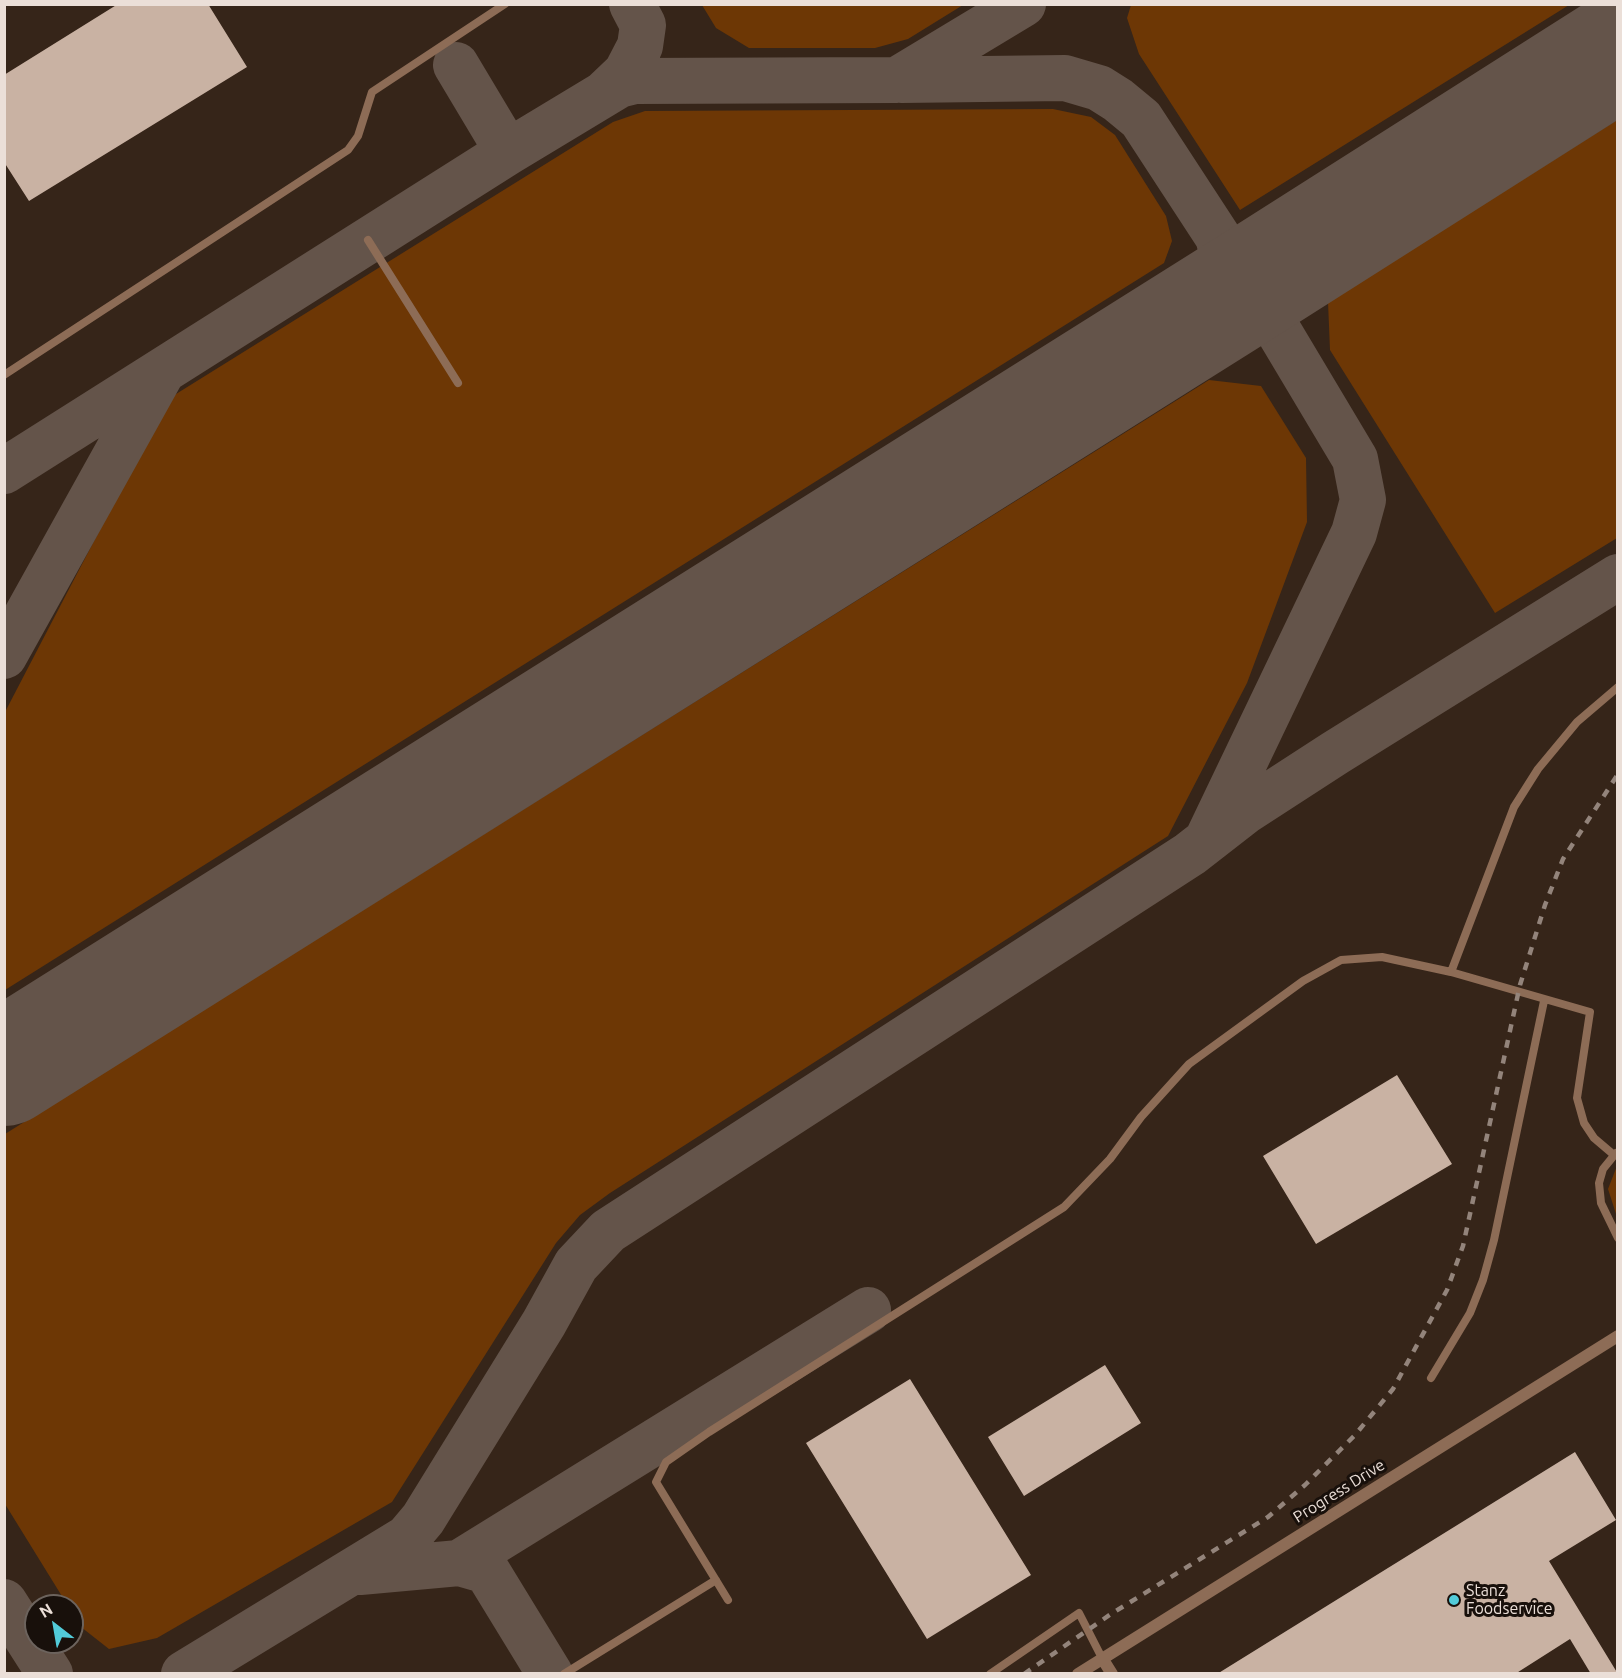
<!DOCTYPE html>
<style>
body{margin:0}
#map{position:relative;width:1622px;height:1678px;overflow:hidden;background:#362519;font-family:Ubuntu,sans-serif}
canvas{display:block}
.frame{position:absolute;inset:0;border:6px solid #ebdfd8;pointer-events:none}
.north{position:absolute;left:24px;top:1594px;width:60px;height:60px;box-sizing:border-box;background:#18100b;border:2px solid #6c635d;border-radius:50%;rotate:329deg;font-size:16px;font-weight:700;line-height:24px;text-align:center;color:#ebdfd8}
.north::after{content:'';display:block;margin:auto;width:21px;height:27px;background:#52cbd9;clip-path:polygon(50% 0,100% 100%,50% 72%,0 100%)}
</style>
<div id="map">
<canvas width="1622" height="1678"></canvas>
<div class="frame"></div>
<div class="north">N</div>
</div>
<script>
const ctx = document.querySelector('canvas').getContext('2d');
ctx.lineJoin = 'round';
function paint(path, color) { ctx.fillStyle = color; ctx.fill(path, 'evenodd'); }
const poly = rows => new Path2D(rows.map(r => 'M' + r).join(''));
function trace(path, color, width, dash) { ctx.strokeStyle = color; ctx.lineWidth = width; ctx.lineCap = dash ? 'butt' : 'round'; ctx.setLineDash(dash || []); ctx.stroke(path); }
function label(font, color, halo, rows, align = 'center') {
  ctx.font = font + ' Ubuntu,sans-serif'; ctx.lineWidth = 6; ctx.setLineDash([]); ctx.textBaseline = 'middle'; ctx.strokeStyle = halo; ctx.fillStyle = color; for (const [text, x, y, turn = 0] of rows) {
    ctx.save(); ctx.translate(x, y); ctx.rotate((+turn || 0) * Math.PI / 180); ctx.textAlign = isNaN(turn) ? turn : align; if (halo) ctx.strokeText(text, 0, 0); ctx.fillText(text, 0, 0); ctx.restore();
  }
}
paint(poly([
 [702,5,702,4,963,5,908,39,875,48,749,48,716,28],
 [1131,5,1131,4,1569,5,1240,210,1139,54,1127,18],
 [1053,109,1091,117,1115,135,1166,216,1172,241,1164,263,5,990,5,712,168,399,613,122,645,111],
 [1617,120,1617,538,1495,613,1330,350,1328,302],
 [1209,380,1261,386,1306,458,1307,522,1247,683,1168,836,610,1193,580,1215,556,1243,392,1502,157,1638,109,1649,81,1627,72,1613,72,1606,68,1606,5,1504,5,1134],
 [1617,1166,1617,1217,1608,1189]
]), '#6d3705');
trace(poly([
 [456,65,508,152],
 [901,80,1065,78,1099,88,1118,100,1141,119,1218,237,1224,260,1218,279,1190,323],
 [605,93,626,73,640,46,643,25,632,4],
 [1190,323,1242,311,1272,320,1355,459,1363,500,1354,533,1209,836],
 [4,471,508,152,619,85,635,81,897,80,1023,4],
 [4,656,162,372],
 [459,1563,487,1571,550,1674],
 [360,1572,459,1563,868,1310],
 [4,1602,50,1674],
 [184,1674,407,1538,423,1519,544,1323,576,1265,608,1231,1190,854,1244,812,1335,753,1618,577]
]), '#64544a', 46);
trace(poly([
 [4,1068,1248,286,1618,51]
]), '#64544a', 116);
paint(poly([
 [118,4,208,4,247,67,29,201,4,162,4,75],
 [1397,1075,1452,1164,1316,1244,1263,1156],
 [1105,1365,1141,1423,1024,1496,988,1437],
 [910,1379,1031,1575,927,1639,806,1443],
 [1575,1452,1616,1520,1549,1561,1618,1674,1591,1674,1570,1639,1515,1674,1217,1674]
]), '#c9b2a3');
trace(poly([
 [368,240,458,383],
 [4,375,348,150,358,136,372,92,505,4],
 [1451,972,1514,807,1538,769,1577,722,1618,687],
 [1616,1153,1603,1169,1599,1183,1601,1203,1618,1238],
 [1431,1378,1470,1313,1483,1280,1494,1240,1544,1001],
 [728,1600,656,1482,666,1462,709,1432,1064,1207,1110,1159,1141,1117,1189,1064,1303,981,1341,960,1382,957,1451,972,1590,1012,1577,1098,1584,1123,1594,1138,1614,1155],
 [564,1674,716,1580],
 [990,1674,1079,1613,1102,1658]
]), '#8d6c56', 8);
trace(poly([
 [1102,1658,1112,1674],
 [1078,1674,1618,1336]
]), '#8d6c56', 12);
trace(poly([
 [1024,1674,1111,1614,1268,1517,1305,1485,1355,1435,1393,1389,1447,1290,1463,1246,1520,985,1545,905,1563,859,1618,774]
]), '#93847b', 4.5, [8, 8]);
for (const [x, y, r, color] of [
 [1454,1600,6,"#52cbd9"]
]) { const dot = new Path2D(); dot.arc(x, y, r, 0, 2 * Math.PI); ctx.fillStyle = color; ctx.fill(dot); trace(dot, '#18100b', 2); }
label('16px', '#ebdfd8', '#18100b', [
 ["Progress Drive",1339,1491,-32]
]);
label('16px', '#ebdfd8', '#18100b', [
 ["Stanz",1466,1591],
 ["Foodservice",1466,1609]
], 'left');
</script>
